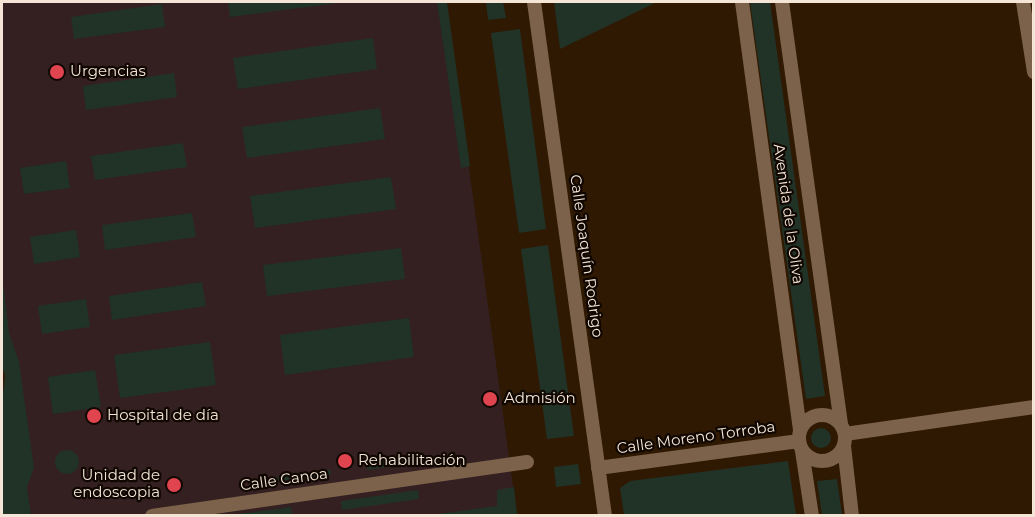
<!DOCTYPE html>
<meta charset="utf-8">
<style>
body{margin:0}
#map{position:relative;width:1035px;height:517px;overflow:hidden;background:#2f1902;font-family:Montserrat,sans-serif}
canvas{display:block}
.frame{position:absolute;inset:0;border:3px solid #f4e5d7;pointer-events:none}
</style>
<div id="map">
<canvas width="1035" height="517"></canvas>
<div class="frame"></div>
</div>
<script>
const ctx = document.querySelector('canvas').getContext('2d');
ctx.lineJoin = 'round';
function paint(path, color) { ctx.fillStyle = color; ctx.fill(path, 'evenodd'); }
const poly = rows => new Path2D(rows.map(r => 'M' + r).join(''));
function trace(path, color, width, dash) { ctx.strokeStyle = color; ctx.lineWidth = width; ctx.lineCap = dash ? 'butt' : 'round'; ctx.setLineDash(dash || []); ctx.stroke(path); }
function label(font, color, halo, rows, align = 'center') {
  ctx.font = font + ' Montserrat,sans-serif'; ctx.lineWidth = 4.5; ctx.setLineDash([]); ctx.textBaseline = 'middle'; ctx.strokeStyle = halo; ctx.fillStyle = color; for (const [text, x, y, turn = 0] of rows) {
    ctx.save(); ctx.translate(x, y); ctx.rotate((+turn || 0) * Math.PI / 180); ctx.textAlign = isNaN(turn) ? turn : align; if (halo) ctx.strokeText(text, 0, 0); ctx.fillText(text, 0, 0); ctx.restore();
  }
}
paint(poly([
 [2,2,446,2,517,515,2,515,2,404,5,376,2,366]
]), '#342021');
paint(poly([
 [228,2,346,2,230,17],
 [437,2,447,2,470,166,461,168],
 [486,2,503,2,506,18,488,20],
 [554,2,657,2,560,49],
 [750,2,770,2,825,396,806,399],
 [162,4,165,27,74,39,71,17],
 [520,29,546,229,519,233,491,33],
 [373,38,377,69,238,89,233,58],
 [174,73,177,97,86,110,83,86],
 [380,108,385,139,247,158,242,127],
 [183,143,187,167,95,180,91,156],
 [66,161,70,188,24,194,20,168],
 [391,177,396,209,255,228,250,196],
 [192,213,196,237,105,250,102,225],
 [76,230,80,257,34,264,30,237],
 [548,245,574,436,547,439,521,249],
 [401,248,405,279,267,296,263,265],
 [2,274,9,333,19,362,34,468,27,487,31,515,2,515,2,404,5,376,2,366],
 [202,282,206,306,112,320,109,296],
 [86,299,90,327,42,334,38,306],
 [409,318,414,357,285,375,280,335],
 [210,342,216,385,120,398,114,355],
 [95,370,101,407,53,414,48,377],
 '811 438a10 10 0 1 1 20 0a10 10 0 1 1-20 0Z',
 '55 462a12 12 0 1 1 24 0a12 12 0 1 1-24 0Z',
 [413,457,414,463,367,470,366,464],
 [788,461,796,515,624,515,620,488,630,481],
 [578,464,581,484,556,487,554,467],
 [330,470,331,475,264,483,263,479],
 [837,479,842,515,822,515,817,481],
 [514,487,517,515,430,515,497,506,497,490],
 [418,490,419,499,342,510,341,501],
 [291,507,292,514,283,515,231,515]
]), '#213227');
trace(poly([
 [534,2,605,516],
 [742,2,800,430],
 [782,2,841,424],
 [1023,2,1034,72],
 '799 438a23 23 0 1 1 46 0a23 23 0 1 1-46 0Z',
 [845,434,1034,407],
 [844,446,852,516],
 [802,451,812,516],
 [598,468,799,441],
 [152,516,527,462]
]), '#7c624a', 14);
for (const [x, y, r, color] of [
 [57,72,8,"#e0444e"],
 [490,399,8,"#e0444e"],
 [94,416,8,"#e0444e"],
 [345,461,8,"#e0444e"],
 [174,485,8,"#e0444e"]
]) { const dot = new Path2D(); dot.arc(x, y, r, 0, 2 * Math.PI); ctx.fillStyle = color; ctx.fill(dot); trace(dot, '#100701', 2); }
label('15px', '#f4e5d7', '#100701', [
 ["Urgencias",70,72],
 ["Admisión",504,399],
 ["Hospital de día",107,416],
 ["Rehabilitación",358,461],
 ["Unidad de",160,476,"right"],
 ["endoscopia",160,493,"right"]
], 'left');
label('15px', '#f4e5d7', '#100701', [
 ["Avenida de la Oliva",788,214,82],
 ["Calle Joaquín Rodrigo",586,256,82],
 ["Calle Moreno Torroba",696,438,-8],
 ["Calle Canoa",284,480,-8]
]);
</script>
